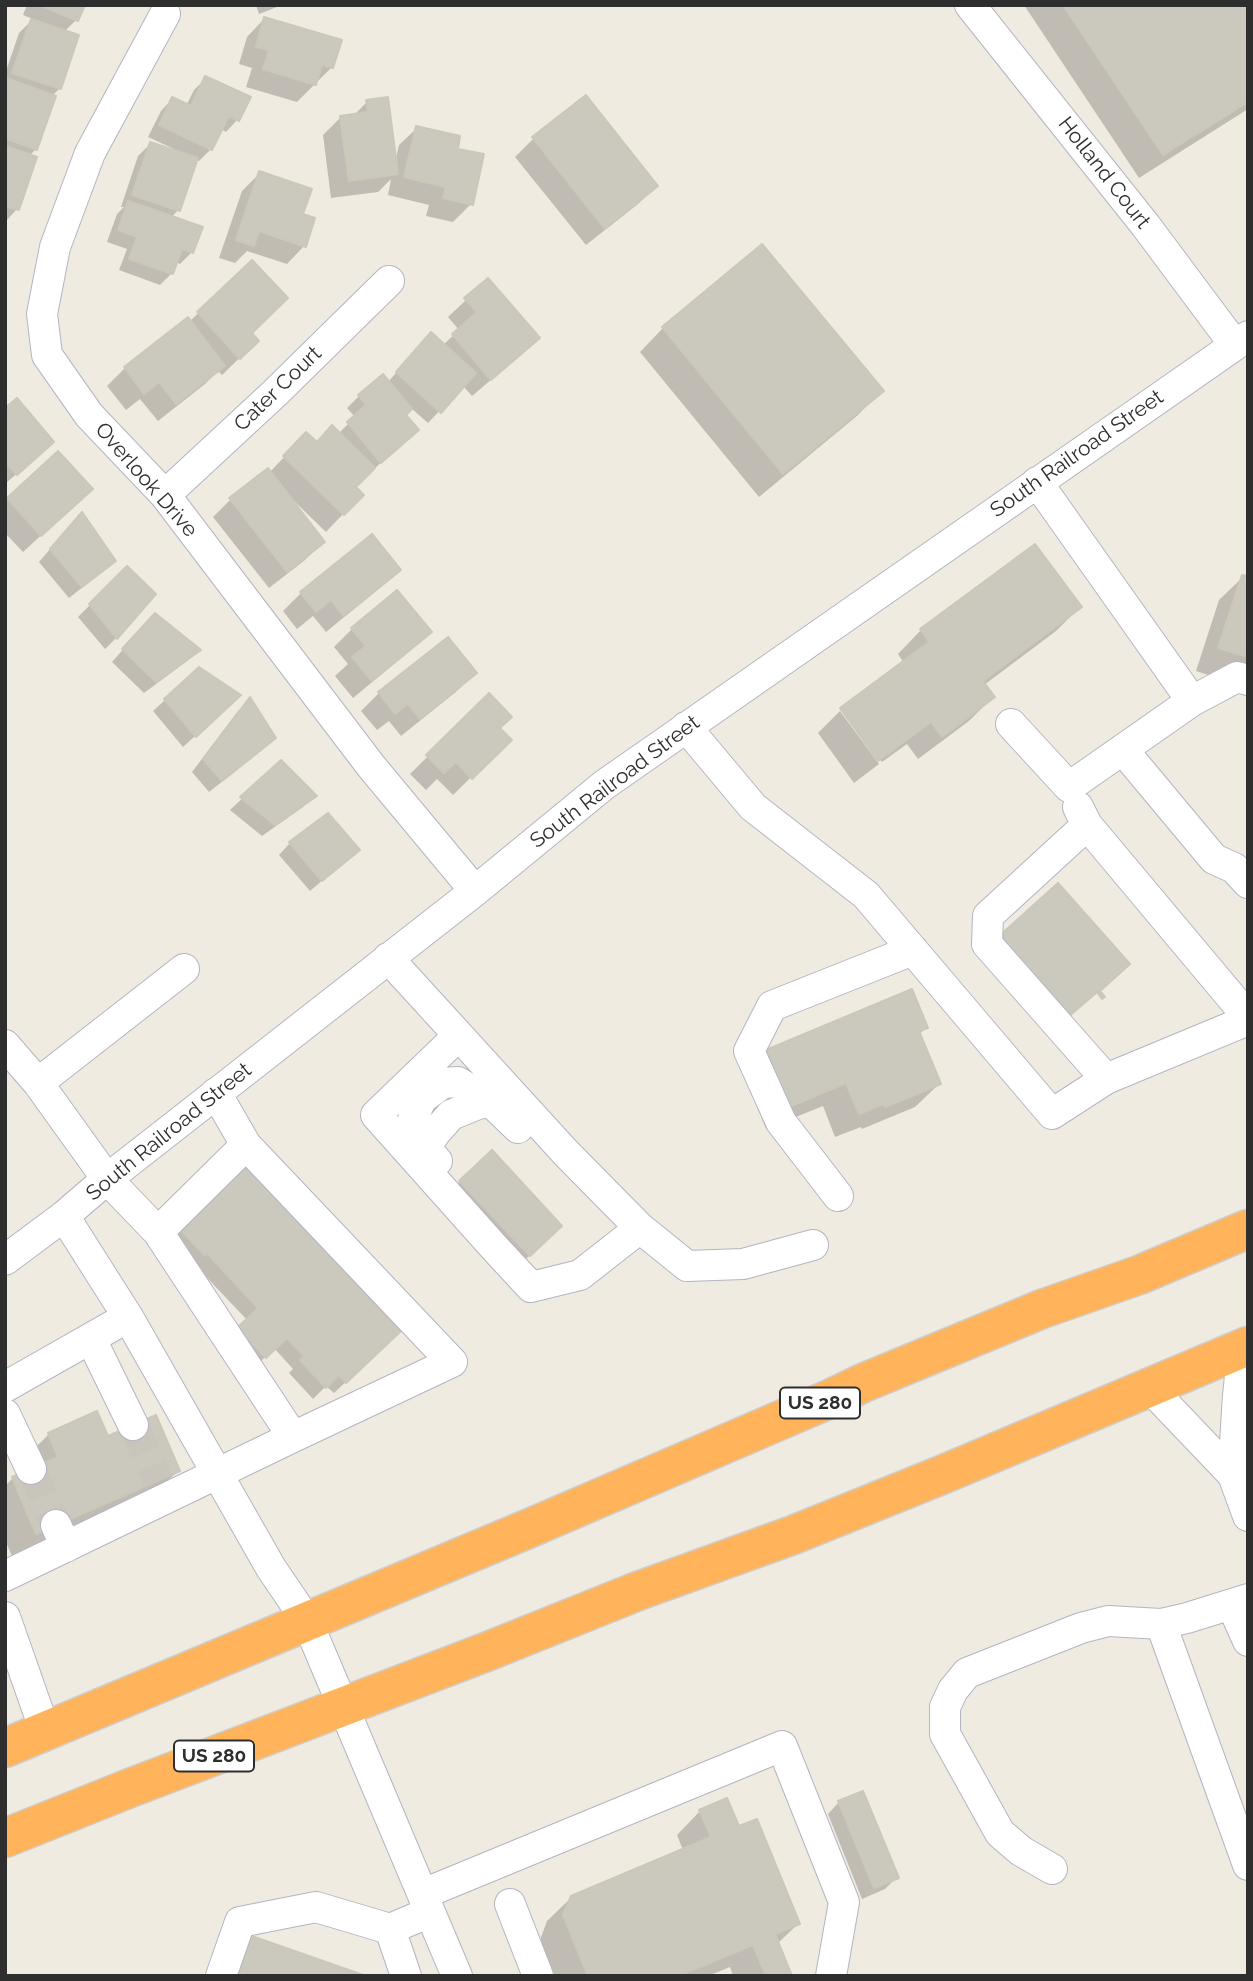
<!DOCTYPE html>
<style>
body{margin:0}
#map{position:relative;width:1253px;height:1981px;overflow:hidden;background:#f0ebe0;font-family:Raleway,sans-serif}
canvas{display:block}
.frame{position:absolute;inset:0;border:7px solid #2e2e2e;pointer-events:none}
</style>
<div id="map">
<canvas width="1253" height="1981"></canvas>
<div class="frame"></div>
</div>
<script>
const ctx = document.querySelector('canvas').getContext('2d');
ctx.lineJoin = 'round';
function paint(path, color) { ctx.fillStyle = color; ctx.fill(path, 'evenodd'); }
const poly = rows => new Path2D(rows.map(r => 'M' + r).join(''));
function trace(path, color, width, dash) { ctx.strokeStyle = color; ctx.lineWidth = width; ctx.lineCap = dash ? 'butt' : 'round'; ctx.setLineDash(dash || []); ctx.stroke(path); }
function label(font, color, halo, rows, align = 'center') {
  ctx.font = font + ' Raleway,sans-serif'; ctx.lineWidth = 5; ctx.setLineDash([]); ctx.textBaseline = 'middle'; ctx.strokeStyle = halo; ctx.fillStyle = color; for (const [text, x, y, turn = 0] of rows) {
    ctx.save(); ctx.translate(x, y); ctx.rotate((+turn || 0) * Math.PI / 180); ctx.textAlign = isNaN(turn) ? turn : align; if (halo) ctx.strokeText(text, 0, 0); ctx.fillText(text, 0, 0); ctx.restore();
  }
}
paint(poly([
 [27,5,83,5,76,20,64,32,60,88,52,96,36,149,29,156,17,209,6,221,5,74,19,33,33,19,23,15],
 [256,5,282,5,259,14],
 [1024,5,1248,5,1248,109,1139,178],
 [264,19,332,67,297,102,246,87,252,68,239,64,247,37],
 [206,78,237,120,226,132,221,129,211,149,199,161,195,159,178,210,171,218,192,252,180,264,176,262,172,273,160,285,119,270,127,249,107,242,117,214,124,207,121,207,138,156,150,144,173,152,174,149,148,137,161,111,172,99,186,106,194,90],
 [585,97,656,186,638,204,586,245,515,157,533,139],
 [367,102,395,162,399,145,417,128,456,150,471,204,453,222,426,216,429,205,388,195,391,179,378,192,331,198,323,135,341,117,353,116],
 [260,173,301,216,304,246,287,264,247,251,235,263,219,258,242,191],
 [252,262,250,333,257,341,222,375,218,371,205,384,158,421,140,399,126,410,107,386,125,368,189,322],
 [466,300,537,338,519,356,472,396,463,386,428,423,411,408,404,415,405,441,354,487,361,495,326,532,294,501,293,503,323,542,305,560,269,588,213,517,231,499,269,473,306,434,316,444,338,434,355,417,347,408,359,396,388,382,420,346,443,345,459,330,448,317],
 [663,328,881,391,858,415,759,497,640,352],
 [5,410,40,453,5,484],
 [58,454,72,507,23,552,5,533,5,502],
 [70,526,114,561,102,572,69,598,39,562],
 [372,536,399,570,381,587,326,632,313,616,297,629,283,611,301,593],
 [127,568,116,638,105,649,78,617],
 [1243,577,1248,578,1248,688,1196,671,1219,600],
 [1080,607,1056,631,984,685,993,697,969,721,918,759,907,744,882,762,844,711,840,711,904,663,898,654,921,630],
 [143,627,198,650,187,661,144,693,112,662],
 [352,629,429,631,412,649,353,698,335,676,348,664,334,647],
 [475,673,457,691,401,736,389,721,377,730,361,711,379,693],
 [489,696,498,728,509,740,453,795,437,779,426,790,410,774],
 [165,700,227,707,183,747,153,711],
 [250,700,273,738,262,750,209,792,192,772,238,711],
 [840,711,879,764,854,783,818,733],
 [281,762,315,796,303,807,262,836,230,810],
 [290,843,358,850,310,891,279,855],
 [1058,886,1128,964,1110,982,1049,1034],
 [926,1027,919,1035,939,1084,915,1107,862,1129,861,1127,835,1137,823,1106,766,1129,744,1075,767,1051],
 [460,1182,542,1244,511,1273,443,1200],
 [179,1229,387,1343,334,1393,326,1386,313,1399,289,1373,293,1369,274,1348,253,1369,227,1341,248,1321,194,1264,167,1240],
 [49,1434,107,1438,178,1471,154,1494,12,1556,5,1540,5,1486,13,1478,31,1471,25,1458],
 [839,1802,897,1877,885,1889,862,1899,828,1814],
 [700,1811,738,1828,798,1924,777,1944,790,1976,733,1976,730,1967,708,1976,555,1976,540,1940,547,1921,572,1897,683,1850,677,1835]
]), '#0003');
const building = poly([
 [39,5,85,5,78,21,39,5],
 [1063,5,1248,5,1248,102,1163,155,1063,5],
 [264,17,342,40,333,68,322,65,316,85,263,69,269,50,256,47,264,17],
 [31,19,79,35,61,89,12,73,31,19],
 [205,76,251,97,239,121,229,116,212,150,159,125,172,97,191,106,205,76],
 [6,78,56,96,37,150,5,138,6,78],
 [586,95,658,186,605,229,532,137,586,95],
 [388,97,398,174,349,181,340,116,368,112,366,100,388,97],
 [416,126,460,136,458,149,484,154,473,205,443,198,446,187,404,177,416,126],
 [150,142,198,158,180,211,132,195,150,142],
 [5,146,37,157,19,210,5,206,5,146],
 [259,171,312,189,303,214,315,218,306,247,259,231,254,246,236,240,259,171],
 [128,201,203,227,193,253,182,249,173,274,129,259,137,237,118,230,128,201],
 [762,244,884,391,783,474,662,327,762,244],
 [252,260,288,298,252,333,259,341,240,359,197,312,252,260],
 [488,278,540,338,491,380,452,334,477,312,464,298,488,278],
 [188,317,225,366,176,404,159,382,144,394,124,367,188,317],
 [431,332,476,373,441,413,396,372,431,332],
 [383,374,412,409,406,415,419,430,381,463,347,422,366,405,358,395,383,374],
 [17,398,54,442,17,475,5,462,5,408,17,398],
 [332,425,375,468,356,487,364,495,344,515,283,456,306,432,317,442,332,425],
 [58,451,93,489,41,536,7,498,58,451],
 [268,468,325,542,287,572,229,498,268,468],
 [82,512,116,561,82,587,50,549,82,512],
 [372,534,401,570,344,616,331,600,316,612,300,592,372,534],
 [1035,544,1082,607,983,681,995,697,942,737,931,722,878,761,840,708,929,642,920,629,1035,544],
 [127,566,156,594,117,639,89,604,127,566],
 [1242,575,1248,576,1248,657,1218,648,1242,575],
 [397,590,432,632,372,681,352,657,366,646,351,628,397,590],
 [155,613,201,650,156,682,122,649,155,613],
 [448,637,477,673,420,719,408,704,395,714,378,692,448,637],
 [199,667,241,695,196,737,164,699,199,667],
 [489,693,512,717,500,728,512,740,472,779,456,762,444,773,426,755,489,693],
 [250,697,276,738,222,781,203,759,250,697],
 [281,760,317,796,275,825,240,797,281,760],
 [328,813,360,850,322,881,289,842,328,813],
 [1058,883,1130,964,1100,991,1105,997,1102,999,1097,992,1068,1017,998,937,1058,883],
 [912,989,928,1028,919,1031,941,1084,885,1107,884,1104,859,1114,846,1083,789,1107,766,1050,912,989],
 [492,1150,562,1226,530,1256,459,1181,492,1150],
 [245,1164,401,1331,346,1383,339,1375,326,1388,300,1360,304,1356,287,1338,266,1358,237,1328,258,1308,207,1253,205,1256,178,1227,245,1164],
 [97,1411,108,1436,156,1415,180,1471,36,1534,12,1477,58,1457,48,1433,97,1411],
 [863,1791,899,1878,874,1888,838,1801,863,1791],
 [727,1798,739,1826,757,1819,800,1924,775,1934,792,1976,766,1976,753,1945,678,1976,588,1976,563,1915,571,1896,711,1837,699,1810,727,1798],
 [243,1933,366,1976,229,1976,243,1933]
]);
paint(building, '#cbc9be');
trace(building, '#ccc7b9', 2);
trace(poly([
 [133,1425,158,1481],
 [31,1469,56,1525]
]), '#c9c5bc', 30, [30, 15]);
const minor = poly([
 [970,5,1146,226,1234,344],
 [165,14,90,153,55,247,42,314,47,355,89,415,165,495,371,766,475,891],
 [1037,482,1192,701],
 [165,495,275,393,389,281],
 [1011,724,1069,787,1192,701,1237,677,1248,680],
 [686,727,753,807,866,895,1052,1114,1106,1079,1248,1020],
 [1123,750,1214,859,1234,868,1248,883],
 [1078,807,1087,825,1248,1017],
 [1087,825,988,916,987,944,1106,1079],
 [388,958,566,1153,640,1228,687,1266,743,1264,813,1245],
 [458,1036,376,1115,493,1246,531,1287,580,1275,640,1228],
 [5,1045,38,1083,184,969],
 [38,1083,107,1179,158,1232,293,1437],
 [426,1148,435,1133,451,1115,478,1104,491,1102],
 [437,1161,418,1140,413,1119,421,1099,443,1083,458,1082,491,1102,518,1128],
 [838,1196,781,1122,749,1051,772,1006,913,950],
 [64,1216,128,1317,271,1568,307,1621,457,1976],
 [158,1232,246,1145],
 [5,1260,64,1216,107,1179,475,891,604,785,1248,336],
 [91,1339,133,1425],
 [1243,1348,1238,1395,1233,1475,1248,1516],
 [5,1387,128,1317],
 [1149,1387,1233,1475],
 [5,1414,31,1469],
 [56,1525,66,1547],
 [5,1576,293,1437,452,1362,246,1145,216,1093],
 [1232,1605,1248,1641],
 [5,1617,45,1731],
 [1161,1624,1248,1865],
 [1052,1869,1021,1851,1000,1833,945,1734,945,1707,953,1690,967,1673,1081,1628,1108,1621,1161,1624,1187,1618,1248,1599],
 [423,1894,782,1746,844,1902,831,1976],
 [510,1904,538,1976],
 [390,1929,406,1976],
 [221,1976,240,1922,316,1907,390,1929,430,1912]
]);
const highway = poly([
 [5,1748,530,1528,832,1398,863,1383,1042,1309,1139,1275,1248,1229],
 [5,1838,130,1788,486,1652,638,1591,793,1535,944,1474,1248,1346]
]);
trace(minor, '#b4b4c2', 32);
trace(highway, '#cdcdcd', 41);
trace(minor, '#fff', 30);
trace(highway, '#ffb45c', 38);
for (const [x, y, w] of [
 [820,1403,80],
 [214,1756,80]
]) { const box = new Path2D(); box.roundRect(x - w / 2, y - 15.5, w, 31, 5); ctx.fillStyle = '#fff'; ctx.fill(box); trace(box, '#2e2e2e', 2); }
label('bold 19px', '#2e2e2e', null, [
 ["US 280",820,1403],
 ["US 280",214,1756]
]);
label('21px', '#2e2e2e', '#fff', [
 ["Holland Court",1104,173,52],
 ["Cater Court",278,389,-44],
 ["South Railroad Street",1077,454,-35],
 ["Overlook Drive",146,480,49],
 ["South Railroad Street",615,782,-37],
 ["South Railroad Street",169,1132,-39]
]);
</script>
